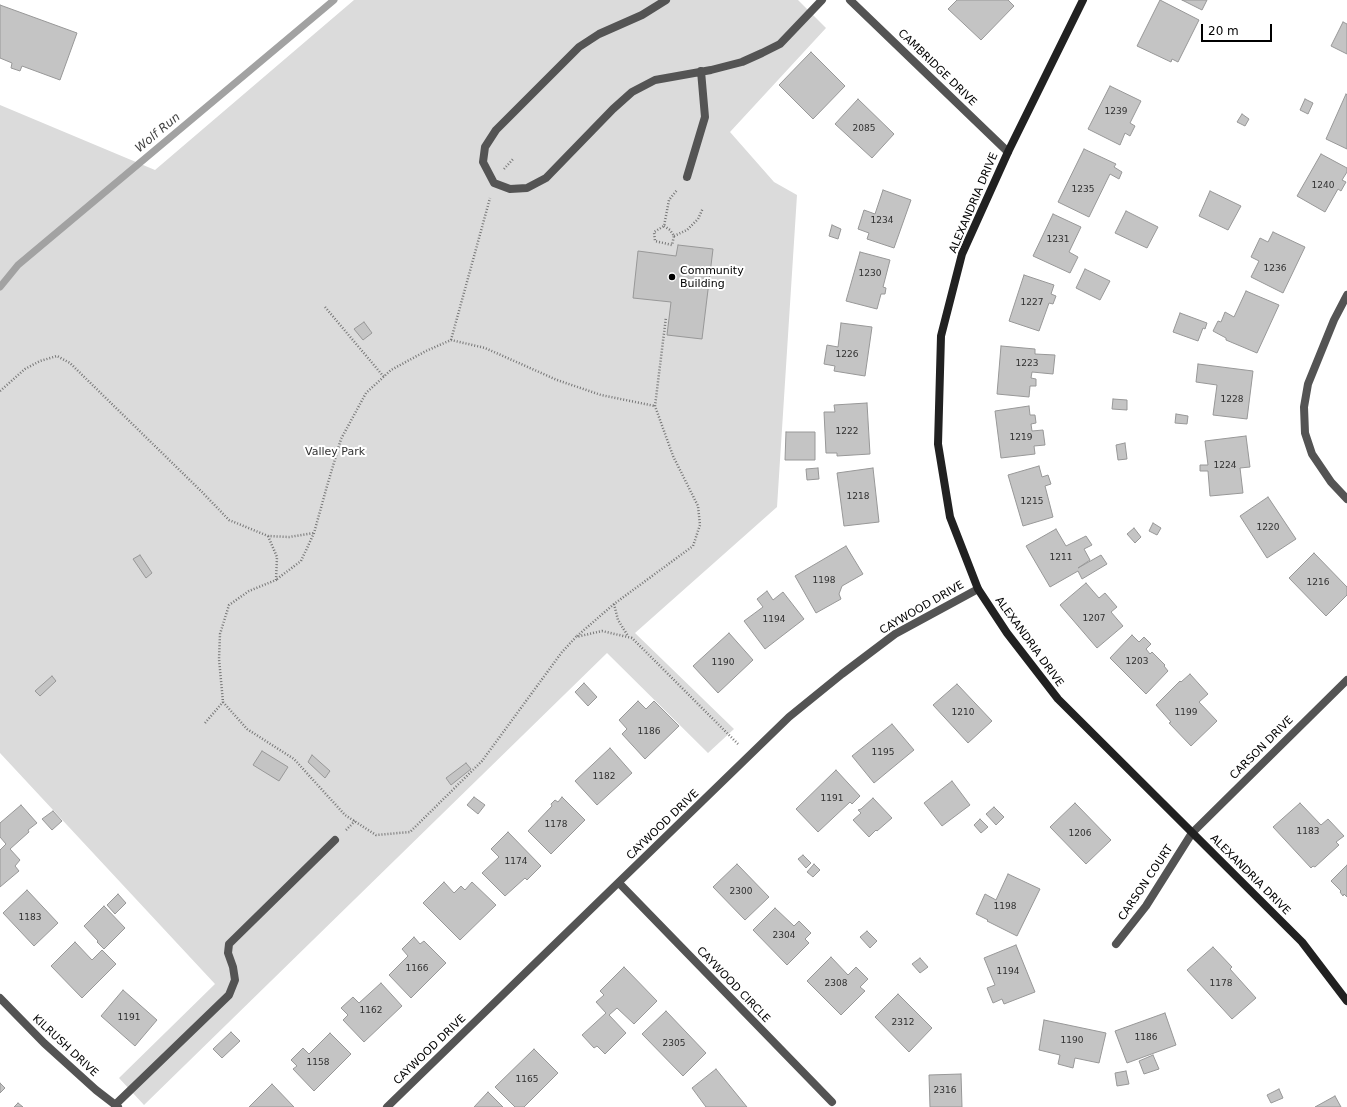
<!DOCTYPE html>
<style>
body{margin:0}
#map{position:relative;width:1347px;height:1107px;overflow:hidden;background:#fff;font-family:"DejaVu Sans",sans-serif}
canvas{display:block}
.scale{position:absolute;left:1201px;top:24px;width:71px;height:18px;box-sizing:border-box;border:2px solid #000;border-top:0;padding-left:5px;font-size:12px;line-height:14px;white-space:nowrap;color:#000;-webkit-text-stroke:3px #fff;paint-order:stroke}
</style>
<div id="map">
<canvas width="1347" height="1107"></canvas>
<div class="scale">20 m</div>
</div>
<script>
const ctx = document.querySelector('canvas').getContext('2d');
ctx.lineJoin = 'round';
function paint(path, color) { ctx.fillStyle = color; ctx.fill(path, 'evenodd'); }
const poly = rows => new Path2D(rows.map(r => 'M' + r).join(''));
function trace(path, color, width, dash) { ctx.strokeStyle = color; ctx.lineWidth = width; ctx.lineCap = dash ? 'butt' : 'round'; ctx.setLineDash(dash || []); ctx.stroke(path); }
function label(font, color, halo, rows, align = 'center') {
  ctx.font = font + ' "DejaVu Sans",sans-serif'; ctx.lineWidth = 4; ctx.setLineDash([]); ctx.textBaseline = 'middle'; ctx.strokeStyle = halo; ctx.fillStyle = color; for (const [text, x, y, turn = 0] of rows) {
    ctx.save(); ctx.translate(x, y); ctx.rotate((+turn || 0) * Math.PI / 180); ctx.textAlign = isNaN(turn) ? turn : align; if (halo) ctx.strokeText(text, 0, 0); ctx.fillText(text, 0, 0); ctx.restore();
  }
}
paint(poly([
 [354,0,798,0,826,28,730,132,774,182,797,195,777,507,635,633,734,729,708,753,607,653,144,1105,119,1078,215,984,0,753,0,105,155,170]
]), '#dbdbdb');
trace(poly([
 [0,287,18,265,334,0]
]), '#a2a2a2', 7);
const building = poly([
 [957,0,1008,0,1014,6,981,40,948,9,957,0],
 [1160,0,1199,20,1178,62,1172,59,1171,62,1137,46,1160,0],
 [1182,0,1207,0,1202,10,1182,0],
 [0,5,77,33,60,80,22,66,20,71,11,68,12,63,0,58,0,5],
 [1343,22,1347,24,1347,54,1331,46,1343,22],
 [811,52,845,86,813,119,779,85,811,52],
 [1110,86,1141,101,1130,123,1135,126,1130,136,1125,133,1120,145,1088,129,1110,86],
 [1346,94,1347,95,1347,149,1326,139,1346,94],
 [858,99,894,134,872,158,835,124,858,99],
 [1305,99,1313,103,1308,114,1300,110,1305,99],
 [1242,114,1249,119,1245,126,1237,122,1242,114],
 [1084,149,1116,164,1114,167,1122,172,1119,179,1110,174,1089,217,1058,202,1084,149],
 [1321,154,1347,168,1347,172,1342,180,1346,182,1341,191,1338,189,1325,212,1297,196,1321,154],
 [883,190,911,200,894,248,867,239,869,233,858,229,864,210,875,214,883,190],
 [1210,191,1241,206,1228,230,1199,216,1210,191],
 [1126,211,1158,227,1147,248,1115,233,1126,211],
 [1053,214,1081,227,1069,252,1078,257,1070,273,1033,256,1053,214],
 [832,225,841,229,838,239,829,236,832,225],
 [1273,232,1305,247,1283,293,1251,277,1259,261,1251,257,1260,238,1268,242,1273,232],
 [678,245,713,249,702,339,667,335,671,302,633,298,638,251,676,256,678,245],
 [860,252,890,260,883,287,886,288,885,294,881,294,877,309,846,301,860,252],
 [1085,269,1110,281,1100,300,1076,288,1085,269],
 [1024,275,1054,285,1051,294,1056,296,1053,304,1049,303,1039,331,1009,321,1024,275],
 [1246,291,1279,305,1257,353,1226,340,1226,338,1213,331,1218,321,1221,322,1225,312,1234,317,1246,291],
 [1180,313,1207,323,1205,329,1203,328,1198,341,1173,332,1180,313],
 [364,322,372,333,363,340,354,329,364,322],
 [841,323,872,327,865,376,834,371,835,366,824,364,827,345,838,347,841,323],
 [1001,346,1035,349,1035,354,1055,355,1053,374,1032,372,1031,378,1036,379,1036,386,1030,386,1029,397,997,394,1001,346],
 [1198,364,1253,371,1247,419,1213,415,1217,385,1196,382,1198,364],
 [1113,399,1127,400,1127,410,1112,409,1113,399],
 [867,403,870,454,837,456,837,453,826,453,824,412,835,412,834,405,867,403],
 [1029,406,1030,415,1035,415,1036,423,1031,424,1032,431,1043,430,1045,445,1034,446,1035,454,1001,458,995,411,1029,406],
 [1176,414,1188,416,1187,424,1175,423,1176,414],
 [786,432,815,432,815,460,785,460,786,432],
 [1246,436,1250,467,1240,468,1243,493,1210,496,1208,471,1200,471,1200,465,1208,465,1205,441,1246,436],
 [1125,443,1127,459,1118,460,1116,445,1125,443],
 [1039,466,1042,477,1048,475,1051,484,1045,486,1053,517,1023,526,1008,475,1039,466],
 [818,468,819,479,807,480,806,469,818,468],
 [873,468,879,522,844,526,837,473,873,468],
 [1268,497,1296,539,1267,558,1240,516,1268,497],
 [1153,523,1161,528,1157,535,1149,531,1153,523],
 [1134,528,1141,537,1135,543,1127,534,1134,528],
 [1056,529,1066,546,1086,536,1092,545,1084,549,1090,560,1078,568,1101,555,1107,564,1082,579,1078,571,1050,587,1026,546,1056,529],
 [846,546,863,574,842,586,839,594,841,599,816,613,795,576,846,546],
 [1314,553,1347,587,1347,595,1326,616,1289,578,1314,553],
 [140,555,152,573,146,578,133,559,140,555],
 [1086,583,1099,598,1105,593,1117,607,1111,612,1123,626,1097,648,1060,605,1086,583],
 [767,591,773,600,783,592,804,619,765,649,744,621,763,607,757,599,767,591],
 [729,633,753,660,718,693,693,666,729,633],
 [1132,635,1139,642,1144,637,1151,644,1146,649,1150,654,1152,652,1165,665,1164,666,1168,671,1146,694,1110,658,1132,635],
 [1190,674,1208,694,1199,702,1217,721,1191,746,1169,723,1171,722,1156,705,1180,681,1181,682,1190,674],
 [52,676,56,681,40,696,35,691,52,676],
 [584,683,597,697,588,706,575,692,584,683],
 [957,684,992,721,968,743,933,705,957,684],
 [638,701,646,709,654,701,679,726,645,759,622,734,627,729,619,720,638,701],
 [892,724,914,750,874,783,852,756,892,724],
 [610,748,632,773,597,805,575,781,610,748],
 [262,751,288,767,279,781,253,765,262,751],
 [312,755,330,771,325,778,308,762,312,755],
 [466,763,471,769,451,785,446,778,466,763],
 [836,770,860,796,852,804,850,802,818,832,796,809,836,770],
 [952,781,970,805,942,826,924,803,952,781],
 [474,797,485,805,478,814,467,805,474,797],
 [562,797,585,820,551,854,528,831,552,806,551,804,555,800,558,802,562,797],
 [873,798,892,818,877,831,876,830,869,837,853,820,861,813,858,810,861,809,873,798],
 [1075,803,1111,840,1086,864,1050,827,1075,803],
 [1300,803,1321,825,1328,819,1344,836,1336,842,1339,845,1315,867,1313,866,1311,868,1273,827,1300,803],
 [21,805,37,823,28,830,29,832,10,849,20,860,15,866,19,871,0,887,0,850,6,844,0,837,0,823,21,805],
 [994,807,1004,817,996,825,986,814,994,807],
 [53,811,62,821,52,830,42,819,53,811],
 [980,819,988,827,981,833,974,825,980,819],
 [508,832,541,866,527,880,525,878,505,896,482,873,499,857,491,849,508,832],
 [803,855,811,863,806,868,798,859,803,855],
 [737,864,769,897,745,920,713,887,737,864],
 [814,864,820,870,813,877,807,872,814,864],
 [1347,865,1347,897,1344,894,1343,896,1340,892,1341,891,1331,881,1347,865],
 [1008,874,1040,889,1017,936,987,921,988,920,976,914,985,894,996,900,1008,874],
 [444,882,454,893,461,886,465,890,472,882,496,905,460,940,423,903,444,882],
 [27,890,58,923,34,946,3,913,27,890],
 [118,894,126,903,115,914,107,905,118,894],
 [104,906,125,928,104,949,97,942,98,941,84,926,104,906],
 [775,908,794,926,799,921,811,933,805,939,809,943,787,965,753,930,775,908],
 [867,931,877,941,870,948,860,937,867,931],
 [414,937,420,944,424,941,446,963,411,998,389,975,408,956,402,949,414,937],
 [75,942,92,960,102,950,116,964,82,998,51,966,75,942],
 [1016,945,1035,992,1004,1004,1002,999,993,1003,987,988,995,985,984,958,1016,945],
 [1213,947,1232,967,1230,969,1256,998,1232,1019,1187,970,1213,947],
 [831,957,848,975,856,967,868,979,860,987,865,991,841,1015,807,981,831,957],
 [920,958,928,967,920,973,912,964,920,958],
 [624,967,657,1001,634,1024,617,1008,609,1015,626,1033,605,1054,597,1046,594,1048,582,1035,606,1013,596,1002,604,995,600,991,624,967],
 [381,983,402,1006,364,1042,343,1020,348,1015,341,1008,353,997,359,1003,381,983],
 [123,990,157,1020,135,1046,101,1016,123,990],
 [898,994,932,1028,909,1052,875,1017,898,994],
 [666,1011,706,1053,683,1076,642,1034,666,1011],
 [1165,1013,1176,1045,1127,1063,1115,1031,1165,1013],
 [1044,1020,1106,1033,1099,1063,1075,1058,1073,1068,1058,1064,1060,1055,1039,1050,1044,1020],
 [231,1032,240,1041,222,1058,213,1049,231,1032],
 [330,1033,351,1054,314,1091,293,1069,297,1066,291,1060,303,1048,309,1054,330,1033],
 [534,1049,558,1073,524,1107,515,1107,495,1087,534,1049],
 [1153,1055,1159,1069,1144,1074,1139,1061,1153,1055],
 [716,1069,747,1107,706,1107,692,1088,716,1069],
 [1126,1071,1129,1084,1117,1086,1115,1073,1126,1071],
 [961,1074,962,1107,930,1107,929,1075,961,1074],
 [0,1083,5,1088,0,1093,0,1083],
 [272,1084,294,1107,249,1107,272,1084],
 [1279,1089,1283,1098,1271,1103,1267,1095,1279,1089],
 [488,1092,503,1107,474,1107,488,1092],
 [1335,1096,1341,1107,1315,1107,1335,1096],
 [18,1103,23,1107,14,1107,18,1103]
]);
paint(building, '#c4c4c4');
trace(building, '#989898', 1);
trace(poly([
 [504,169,514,158],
 [664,226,670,230,674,236,672,245,655,241,654,232,664,226,669,200,677,190],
 [674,236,687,230,698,219,703,208],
 [325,307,384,377],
 [451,340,490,198],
 [0,391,25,369,40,361,57,356,70,363,202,492,229,520,268,536,289,537,314,533],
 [268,536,277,557,276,580,249,591,229,605,220,634,219,659,223,702,247,729,294,759,345,815,376,835,410,832,482,761,562,652,576,637,602,631,632,638,738,744],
 [277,579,301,561,314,533,327,486,341,439,366,393,391,370,426,351,451,340,485,348,557,380,601,395,655,406],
 [614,604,618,620,628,636],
 [577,636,614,604,693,546,700,525,698,506,673,456,655,406,666,317],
 [205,723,223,702],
 [346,830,355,821]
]), '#767676', 2.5, [1, 2]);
trace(poly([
 [666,0,642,15,599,34,579,47,496,130,485,147,483,162,494,183,510,189,527,188,546,178,613,109,632,92,655,80,711,70,742,62,762,53,780,44,822,0],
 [687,177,705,117,701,71],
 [115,1105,229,995,235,980,233,967,228,953,229,944,335,840]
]), '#545454', 8);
trace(poly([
 [850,0,1008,152],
 [1347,295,1334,320,1308,384,1304,407,1305,433,1312,454,1331,482,1347,499],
 [619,883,832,1102],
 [1116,944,1146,906,1192,833,1347,680],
 [0,998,44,1043,96,1090,118,1107],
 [387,1107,789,717,842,674,895,634,978,589]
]), '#545454', 8);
trace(poly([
 [1083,0,1008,152,962,254,941,336,938,444,950,517,978,589,1007,633,1058,699,1302,942,1347,1001]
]), '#212121', 8);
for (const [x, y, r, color] of [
 [672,277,4,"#000"]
]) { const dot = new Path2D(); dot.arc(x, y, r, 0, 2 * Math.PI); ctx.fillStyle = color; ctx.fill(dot); trace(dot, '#fff', 1.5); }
label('9px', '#313131', null, [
 ["1239",1116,112],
 ["2085",864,129],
 ["1240",1323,186],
 ["1235",1083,190],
 ["1234",882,221],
 ["1231",1058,240],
 ["1236",1275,269],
 ["1230",870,274],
 ["1227",1032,303],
 ["1226",847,355],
 ["1223",1027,364],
 ["1228",1232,400],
 ["1222",847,432],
 ["1219",1021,438],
 ["1224",1225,466],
 ["1218",858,497],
 ["1215",1032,502],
 ["1220",1268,528],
 ["1211",1061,558],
 ["1198",824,581],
 ["1216",1318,583],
 ["1207",1094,619],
 ["1194",774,620],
 ["1203",1137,662],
 ["1190",723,663],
 ["1210",963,713],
 ["1199",1186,713],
 ["1186",649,732],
 ["1195",883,753],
 ["1182",604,777],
 ["1191",832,799],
 ["1178",556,825],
 ["1183",1308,832],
 ["1206",1080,834],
 ["1174",516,862],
 ["2300",741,892],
 ["1198",1005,907],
 ["1183",30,918],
 ["2304",784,936],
 ["1166",417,969],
 ["1194",1008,972],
 ["2308",836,984],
 ["1178",1221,984],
 ["1162",371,1011],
 ["1191",129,1018],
 ["2312",903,1023],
 ["1186",1146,1038],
 ["1190",1072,1041],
 ["2305",674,1044],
 ["1158",318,1063],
 ["1165",527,1080],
 ["2316",945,1091]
]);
label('11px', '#000', '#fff', [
 ["CAMBRIDGE DRIVE",937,68,44],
 ["ALEXANDRIA DRIVE",974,203,-67],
 ["CAYWOOD DRIVE",922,608,-30],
 ["ALEXANDRIA DRIVE",1029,642,54],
 ["CARSON DRIVE",1262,748,-45],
 ["CAYWOOD DRIVE",663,825,-44],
 ["ALEXANDRIA DRIVE",1250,875,45],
 ["CARSON COURT",1146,883,-56],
 ["CAYWOOD CIRCLE",733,985,46],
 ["KILRUSH DRIVE",65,1046,43],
 ["CAYWOOD DRIVE",430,1050,-44]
]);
label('11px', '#000', '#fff', [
 ["Community",680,271],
 ["Building",680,284]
], 'left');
label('11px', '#323232', '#fff', [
 ["Valley Park",335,452]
]);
label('italic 12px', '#434343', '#fff', [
 ["Wolf Run",158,133,-40]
]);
</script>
